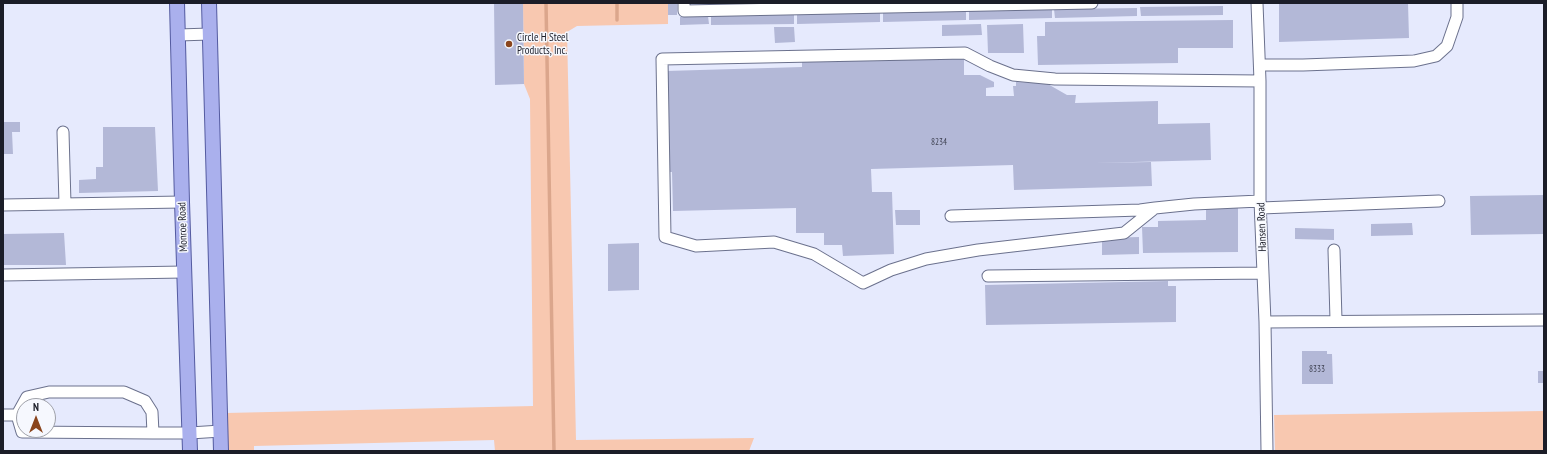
<!DOCTYPE html>
<style>
body{margin:0}
#map{position:relative;width:1547px;height:454px;overflow:hidden;background:#e6eafd;font-family:"PT Sans Narrow",sans-serif}
canvas{display:block}
.frame{position:absolute;inset:0;border:4px solid #1b1d28;pointer-events:none}
.north{position:absolute;left:16px;top:398px;width:40px;height:40px;box-sizing:border-box;background:#f6f8fe;border:1px solid #9ea0a8;border-radius:50%;rotate:0deg;font-size:11px;font-weight:700;line-height:16px;text-align:center;color:#1b1d28}
.north::after{content:'';display:block;margin:auto;width:14px;height:18px;background:#8a451d;clip-path:polygon(50% 0,100% 100%,50% 72%,0 100%)}
</style>
<div id="map">
<canvas width="1547" height="454"></canvas>
<div class="frame"></div>
<div class="north">N</div>
</div>
<script>
const ctx = document.querySelector('canvas').getContext('2d');
ctx.lineJoin = 'round';
function paint(path, color) { ctx.fillStyle = color; ctx.fill(path, 'evenodd'); }
const poly = rows => new Path2D(rows.map(r => 'M' + r).join(''));
function trace(path, color, width, dash) { ctx.strokeStyle = color; ctx.lineWidth = width; ctx.lineCap = dash ? 'butt' : 'round'; ctx.setLineDash(dash || []); ctx.stroke(path); }
function label(font, color, halo, rows, align = 'center') {
  ctx.font = font + ' "PT Sans Narrow",sans-serif'; ctx.lineWidth = 3; ctx.setLineDash([]); ctx.textBaseline = 'middle'; ctx.strokeStyle = halo; ctx.fillStyle = color; for (const [text, x, y, turn = 0] of rows) {
    ctx.save(); ctx.translate(x, y); ctx.rotate((+turn || 0) * Math.PI / 180); ctx.textAlign = isNaN(turn) ? turn : align; if (halo) ctx.strokeText(text, 0, 0); ctx.fillText(text, 0, 0); ctx.restore();
  }
}
paint(poly([
 [523,3,668,3,668,24,577,26,567,32,576,440,754,438,749,451,495,451,494,440,254,446,254,451,226,451,226,413,533,406,530,99,524,84],
 [1544,411,1544,451,1275,451,1274,415]
]), '#f8c8b0');
trace(poly([
 [546,3,554,451],
 [617,3,617,20]
]), '#dba68c', 3.5);
paint(poly([
 [494,3,523,3,524,84,495,85],
 [668,3,677,3,677,15,668,15],
 [1279,3,1408,3,1409,38,1279,42],
 [1223,6,1223,15,1141,16,1140,7],
 [1137,8,1137,16,1055,18,1054,9],
 [1052,9,1052,18,969,20,969,11],
 [966,11,966,20,883,22,883,13],
 [880,13,880,22,797,24,797,14],
 [794,15,794,24,711,25,711,16],
 [708,16,709,24,680,25,680,17],
 [1233,20,1233,48,1178,48,1178,63,1038,65,1037,36,1045,36,1045,22],
 [981,24,982,35,942,36,942,25],
 [1023,24,1024,53,988,53,987,25],
 [774,27,794,27,795,42,775,43],
 [964,56,964,75,980,75,994,82,994,87,986,88,986,96,1014,96,1013,86,1016,86,1016,82,1046,83,1067,95,1076,95,1075,103,1158,101,1158,124,1210,123,1211,160,1094,163,1151,162,1152,186,1014,190,1013,165,871,169,872,192,892,192,894,254,843,256,842,245,824,245,824,233,796,233,796,208,673,211,672,172,669,172,666,71,802,67,802,60],
 [3,122,20,122,20,132,12,132,13,154,3,154],
 [103,127,155,127,158,191,79,193,79,180,96,179,96,167,103,167],
 [1544,195,1544,234,1471,235,1470,196],
 [1238,208,1238,252,1143,253,1142,227,1158,227,1158,221,1206,220,1206,209],
 [895,210,920,210,920,225,896,225],
 [1412,223,1413,235,1371,236,1371,224],
 [1295,228,1334,229,1334,240,1295,239],
 [64,233,66,265,3,265,3,234],
 [1139,237,1139,254,1102,255,1102,238],
 [639,243,639,290,608,291,608,244],
 [1168,281,1168,286,1176,286,1176,322,986,325,985,285],
 [1302,351,1327,351,1327,354,1332,354,1333,384,1302,384],
 [1538,371,1544,371,1544,383,1538,383]
]), '#b3b8d7');
const minor = poly([
 [684,3,684,11,1092,3],
 [1257,3,1260,81,1260,201,1265,322,1267,451],
 [178,35,210,34],
 [1260,65,1303,65,1414,61,1436,56,1447,46,1457,17,1457,3],
 [63,132,65,204],
 [3,205,182,202],
 [1155,208,1194,204,1260,201],
 [1261,208,1439,201],
 [951,216,1140,210,1155,208,1124,233,978,250,926,259,891,270,863,283,814,254,774,242,696,246,665,237,662,59,965,53,990,66,1013,75,1055,79,1260,81],
 [1334,250,1336,320],
 [3,275,184,272],
 [988,276,1263,273],
 [1265,322,1544,320],
 [3,415,17,415],
 [153,433,152,412,145,401,124,392,49,392,27,397,17,415,22,432,153,433,190,433,221,431]
]);
const major = poly([
 [177,3,182,202,190,451],
 [209,3,221,451]
]);
trace(minor, '#6b718d', 13);
trace(major, '#545ba0', 16);
trace(minor, '#fff', 11);
trace(major, '#aab0ed', 14);
for (const [x, y, r, color] of [
 [509,44,4,"#8a451d"]
]) { const dot = new Path2D(); dot.arc(x, y, r, 0, 2 * Math.PI); ctx.fillStyle = color; ctx.fill(dot); trace(dot, '#f6f8fe', 1.5); }
label('9px', '#414454', null, [
 ["8234",939,142],
 ["8333",1317,369]
]);
label('11px', '#1b1d28', '#f6f8fe', [
 ["Circle H Steel",517,38],
 ["Products, Inc.",517,51]
], 'left');
label('11px', '#1b1d28', '#f6f8fe', [
 ["Monroe Road",183,227,-92],
 ["Hansen Road",1262,227,-92]
]);
</script>
